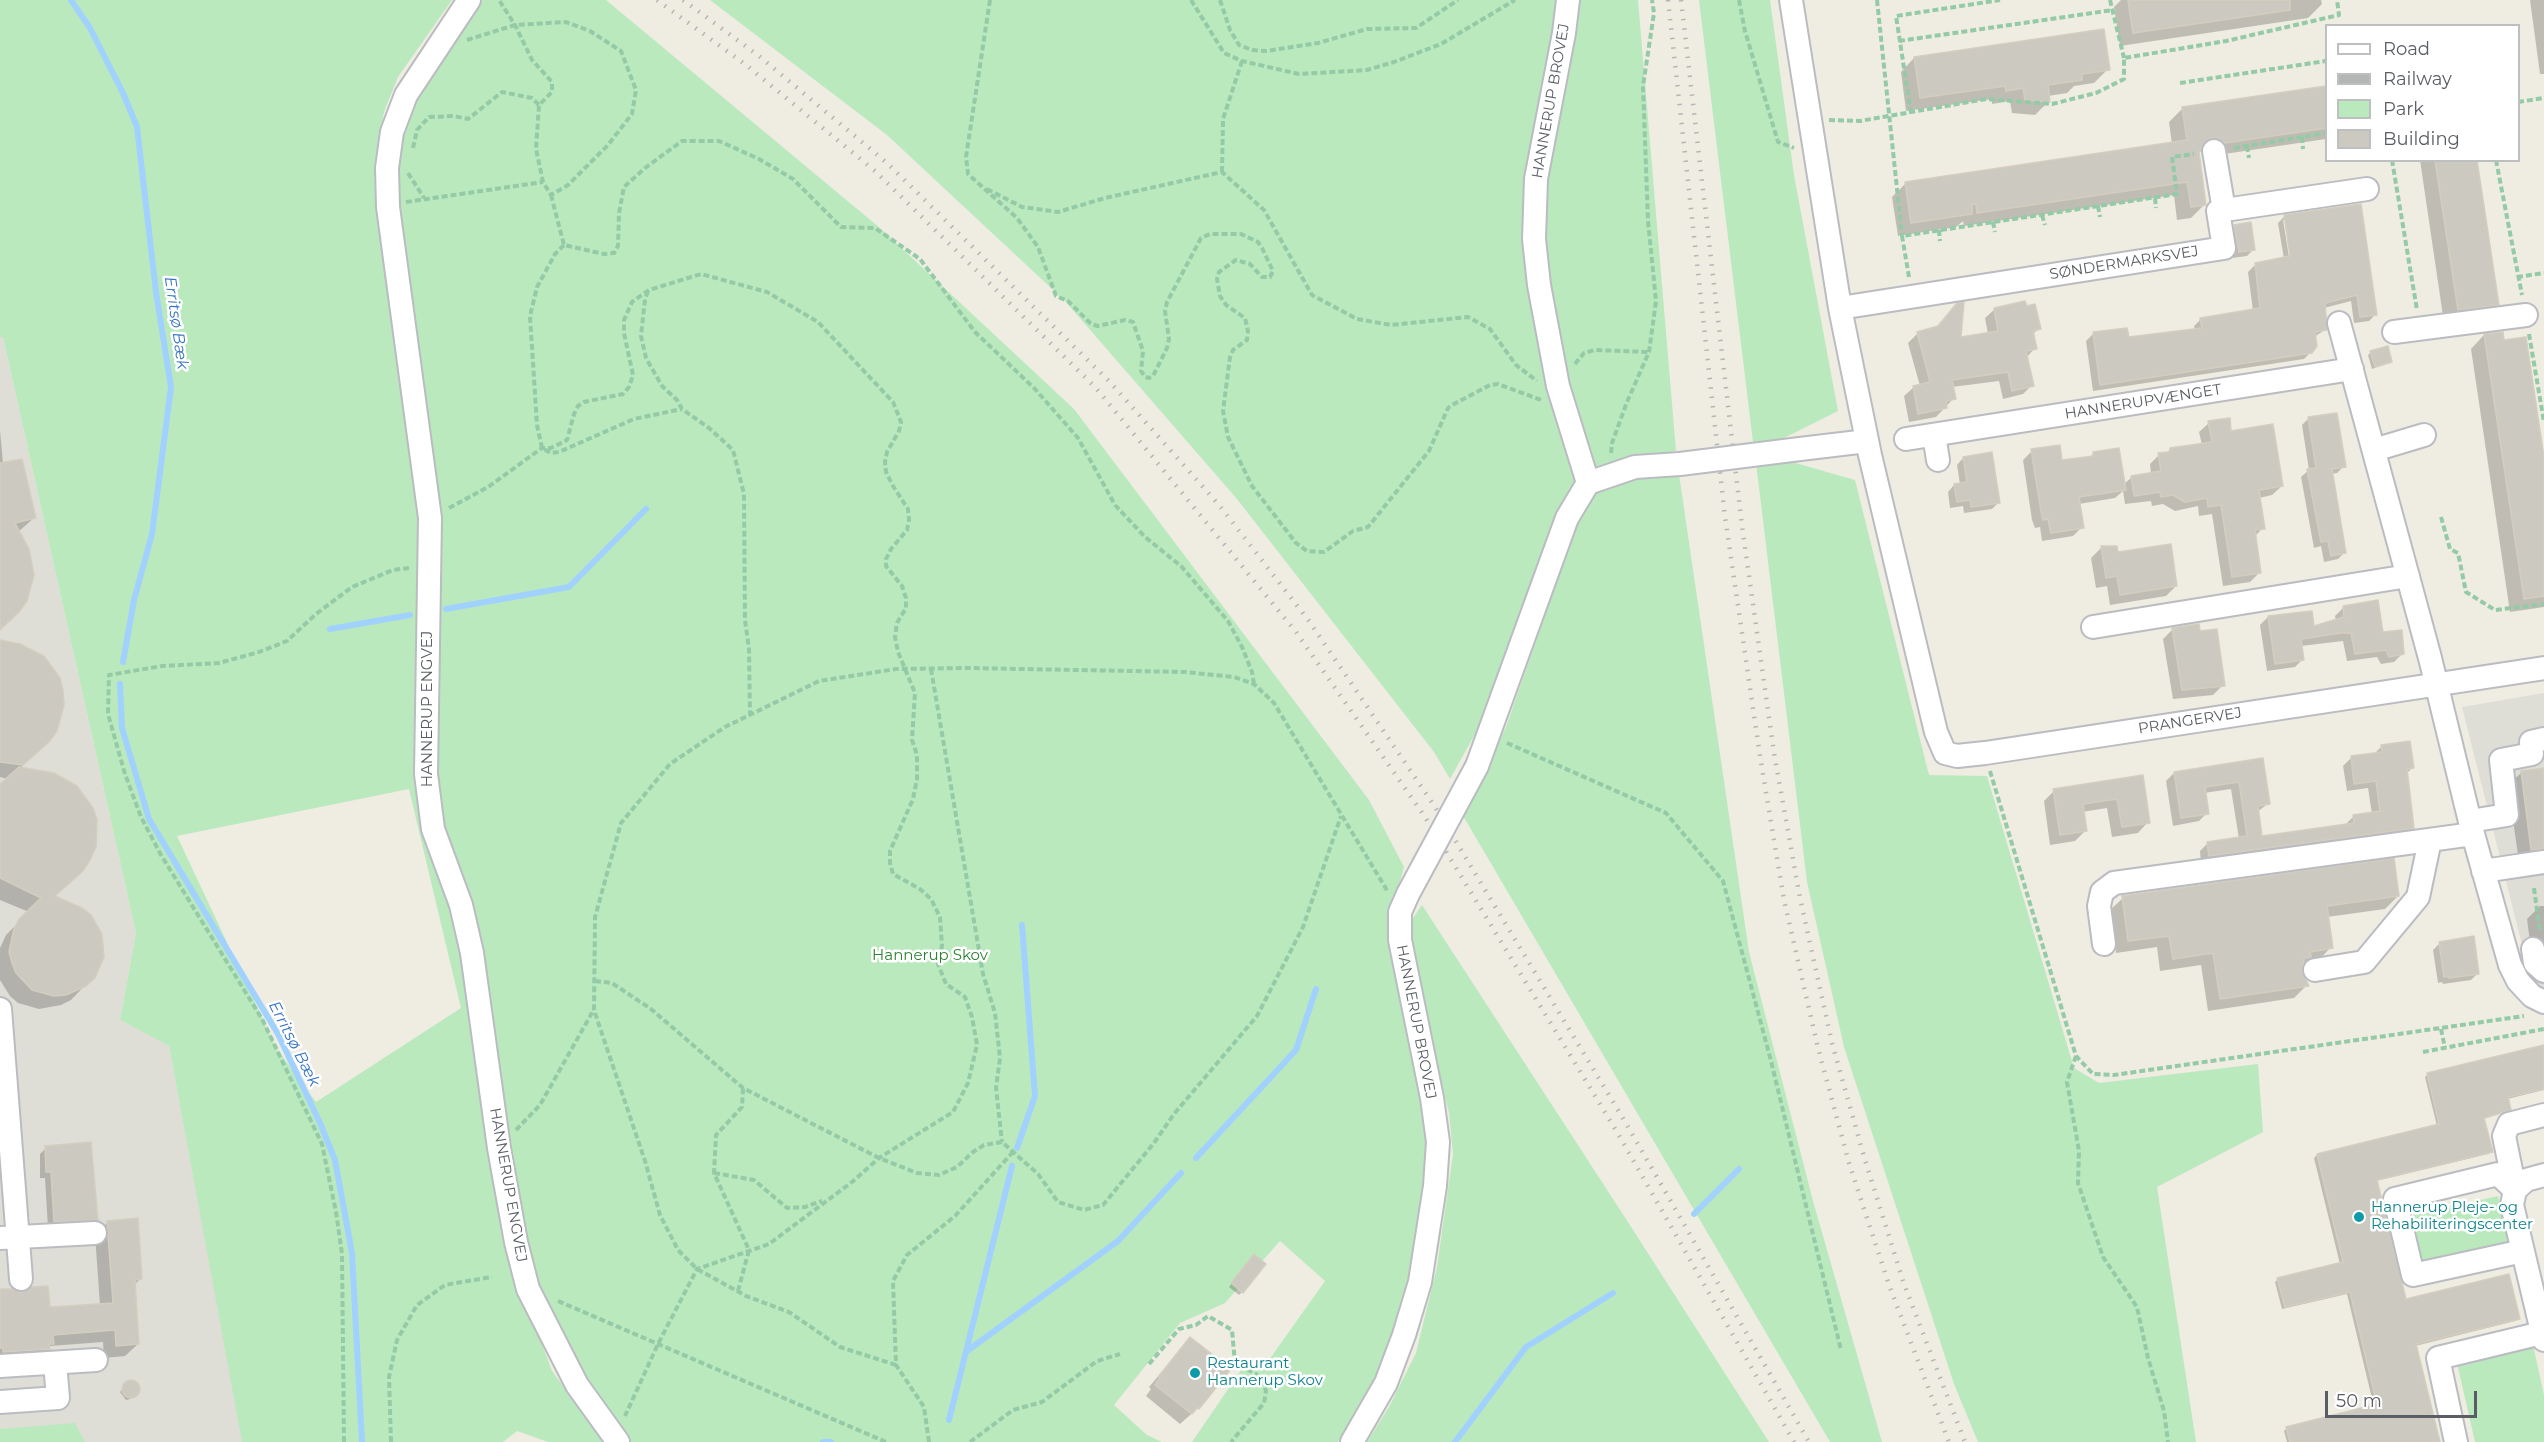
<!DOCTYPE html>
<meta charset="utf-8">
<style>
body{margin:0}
#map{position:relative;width:2544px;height:1442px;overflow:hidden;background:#efece2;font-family:Montserrat,sans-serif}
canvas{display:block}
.legend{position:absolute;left:2325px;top:24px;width:195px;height:138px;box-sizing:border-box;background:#fff;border:2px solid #bdbfc1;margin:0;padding:8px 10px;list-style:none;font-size:18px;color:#5a5e64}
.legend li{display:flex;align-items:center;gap:12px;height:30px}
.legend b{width:30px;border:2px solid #bdbfc1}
.scale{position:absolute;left:2325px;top:1391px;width:152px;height:27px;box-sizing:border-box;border:3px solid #5a5e64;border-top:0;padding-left:8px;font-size:18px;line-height:21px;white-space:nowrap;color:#5a5e64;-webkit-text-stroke:4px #fff;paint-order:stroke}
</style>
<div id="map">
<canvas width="2544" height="1442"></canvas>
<ul class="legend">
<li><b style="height:8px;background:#fff"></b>Road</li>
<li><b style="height:8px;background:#b4b5b5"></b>Railway</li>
<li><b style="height:16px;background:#bbe9be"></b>Park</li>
<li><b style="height:16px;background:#ccc9c1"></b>Building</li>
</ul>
<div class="scale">50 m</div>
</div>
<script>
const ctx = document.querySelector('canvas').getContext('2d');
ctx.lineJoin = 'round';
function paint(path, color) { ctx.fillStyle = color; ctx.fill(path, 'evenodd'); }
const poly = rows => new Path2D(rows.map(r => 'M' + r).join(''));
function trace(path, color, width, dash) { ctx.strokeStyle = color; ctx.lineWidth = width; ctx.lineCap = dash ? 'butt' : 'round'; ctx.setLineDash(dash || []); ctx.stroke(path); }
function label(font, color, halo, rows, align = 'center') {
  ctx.font = font + ' Montserrat,sans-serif'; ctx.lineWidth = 5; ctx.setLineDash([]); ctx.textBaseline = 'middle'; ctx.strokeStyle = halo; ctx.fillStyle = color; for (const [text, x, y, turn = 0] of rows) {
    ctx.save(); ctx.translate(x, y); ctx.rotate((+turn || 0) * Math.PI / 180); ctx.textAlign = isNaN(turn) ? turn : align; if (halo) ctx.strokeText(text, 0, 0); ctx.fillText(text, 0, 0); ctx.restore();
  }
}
paint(poly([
 [0,337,3,337,136,933,120,1020,169,1046,243,1442,0,1442],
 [2544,693,2544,995,2535,996,2462,707]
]), '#dfded6');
paint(poly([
 [0,0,452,0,398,77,384,112,377,153,420,516,419,784,456,916,512,1264,552,1371,605,1442,548,1442,517,1431,503,1442,242,1442,169,1046,120,1020,136,933,3,337,0,337],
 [409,789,461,1008,316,1102,277,1049,177,836],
 [483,0,606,0,880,228,1074,409,1369,800,1404,867,1389,922,1430,1140,1417,1249,1404,1304,1385,1362,1338,1442,1192,1442,1248,1360,1271,1357,1325,1281,1280,1241,1225,1303,1180,1323,1114,1405,1147,1435,1162,1442,628,1442,609,1420,546,1310,530,1264,437,796,437,478,399,221,394,168,402,125,412,101],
 [710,0,1638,0,1676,451,1629,459,1581,478,1571,488,1549,537,1484,718,1450,779,1434,752,1237,499,1065,301,887,135],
 [1699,0,1770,0,1794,175,1838,411,1782,439,1753,442],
 [1785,460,1855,480,1929,775,1987,776,2074,1068,2099,1083,2258,1064,2263,1132,2157,1187,2196,1442,1978,1442,1954,1384,1844,1047,1807,882,1756,463],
 [1679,474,1749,952,1813,1201,1882,1442,1830,1442,1462,814,1506,727,1577,523,1589,499,1604,486,1629,476],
 [1422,905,1626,1219,1769,1442,1367,1442,1390,1405,1416,1353,1437,1267,1453,1154,1449,1113,1422,1005,1412,944,1413,918],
 [2498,1196,2509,1243,2422,1263,2411,1216],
 [2533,1345,2544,1395,2544,1442,2475,1442,2457,1363],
 [75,1423,85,1442,0,1442,0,1429]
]), '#bbe9be');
paint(poly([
 [2121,0,2321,0,2322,4,2308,18,2120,46,2114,7],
 [2530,0,2544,0,2544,74,2540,74],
 [1914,58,2108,69,2094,83,2074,86,2067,93,2048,96,2048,102,2035,115,2012,113,2010,101,1992,104,1992,99,1906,111,1901,72],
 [2326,87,2326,139,2211,156,2204,151,2198,152,2204,205,2191,218,2177,220,2174,195,1964,226,1963,221,1956,227,1898,236,1892,197,1906,183,2172,144,2169,122,2183,108],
 [2420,160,2476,160,2497,304,2483,318,2444,323],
 [2285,216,2376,314,2369,321,2354,323,2351,301,2324,308,2325,330,2314,337,2311,352,2304,359,2093,391,2086,341,2093,334,2127,339,2195,330,2194,326,2201,319,2253,311,2248,272,2255,265,2284,259,2278,223],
 [2283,220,2286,220,2293,263,2290,263],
 [2235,226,2254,249,2247,256,2232,258,2229,233],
 [1995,309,2039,328,2032,335,2035,348,2026,358,2032,385,2023,394,2003,399,1999,381,1952,387,1954,398,1936,417,1909,422,1904,396,1914,387,1920,386,1908,343,1918,333,1960,339,1988,334,1985,318],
 [2484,335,2503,342,2544,467,2544,607,2510,612,2471,349],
 [2371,352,2391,362,2372,369,2368,355],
 [2308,419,2344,466,2337,473,2331,474,2344,553,2338,559,2324,562,2321,546,2314,548,2301,477,2309,470,2302,425],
 [2209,423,2230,432,2282,486,2272,495,2259,498,2263,528,2254,537,2260,572,2250,582,2223,586,2212,514,2199,516,2198,506,2175,511,2163,504,2152,506,2151,501,2125,504,2123,491,2115,498,2079,504,2082,527,2073,536,2042,541,2040,527,2035,528,2032,520,2023,460,2032,451,2061,462,2089,458,2094,453,2123,485,2132,477,2151,474,2150,464,2159,455,2165,454,2171,449,2202,445,2199,432],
 [0,430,3,464,34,518,18,532,28,549,33,575,0,629],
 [1963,458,1999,502,1992,509,1964,513,1963,506,1950,508,1948,492,1954,485,1960,484,1957,465],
 [2101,548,2176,586,2166,596,2110,605,2107,586,2096,588,2091,558],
 [2343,608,2382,634,2402,654,2394,662,2381,664,2377,657,2347,661,2343,641,2301,646,2303,659,2295,667,2267,671,2260,625,2268,617,2313,628,2336,621,2335,616],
 [2173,629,2199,633,2223,685,2213,695,2173,699,2163,639],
 [0,642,32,650,52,668,34,755,19,769,53,897,93,977,71,1000,61,1005,39,1009,18,1003,10,996,0,980,0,948,6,935,29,912,0,900,0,786,8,779,0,777],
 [2382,746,2412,768,2406,774,2413,828,2405,836,2201,864,2200,851,2208,843,2239,839,2231,789,2204,793,2207,813,2199,821,2173,826,2166,781,2174,773,2262,760,2269,803,2257,812,2261,838,2346,824,2354,816,2372,814,2368,788,2347,791,2343,766,2351,758,2373,755],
 [2544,770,2544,872,2519,862,2508,785,2521,773],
 [2142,777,2148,822,2138,833,2112,837,2107,808,2082,812,2085,831,2075,841,2050,845,2044,801,2054,791],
 [2398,896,2385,909,2327,917,2331,947,2319,960,2302,964,2300,972,2307,985,2294,998,2208,1011,2201,965,2160,971,2157,947,2116,953,2110,910,2123,898],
 [2540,906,2544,906,2544,948,2531,950,2527,919],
 [2440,943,2478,973,2471,980,2443,984,2442,982,2438,983,2433,950],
 [2544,1046,2544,1090,2507,1099,2509,1109,2506,1112,2483,1119,2491,1151,2488,1154,2376,1181,2404,1301,2518,1318,2515,1321,2415,1346,2438,1442,2287,1442,2284,1431,2287,1428,2374,1407,2347,1294,2282,1309,2275,1282,2278,1279,2340,1264,2314,1158,2317,1155,2437,1126,2425,1077,2428,1074],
 [46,1148,97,1219,90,1226,48,1228,45,1178,40,1178,40,1154],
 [108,1222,140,1279,133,1286,138,1344,125,1356,104,1358,103,1342,50,1346,35,1361,0,1364,0,1291,49,1309,100,1305,95,1235],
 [1251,1259,1242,1292,1239,1295,1229,1287],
 [1190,1339,1229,1370,1198,1408,1180,1424,1146,1396,1151,1389,1149,1387],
 [129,1382,137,1384,139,1388,130,1399,126,1400,120,1392]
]), '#0003');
trace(poly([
 [71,0,90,28,123,93,137,127,156,292,171,387,152,534,134,600,123,662],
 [446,609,569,587,646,509],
 [330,629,410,615],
 [120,684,122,728,149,819,278,1034,320,1123,335,1160,352,1253,362,1442],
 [1017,1148,1035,1096,1022,925],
 [1196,1158,1296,1050,1316,989],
 [1694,1214,1739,1169],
 [967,1351,1118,1241,1181,1173],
 [949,1420,1012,1166],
 [823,1442,831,1442],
 [1455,1442,1526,1347,1613,1293]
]), '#a1d1ff', 6);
const building = poly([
 [2128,0,2290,0,2290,10,2133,33,2128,0],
 [2104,29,2110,70,2082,74,2082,80,2048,85,2050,102,2025,100,2023,88,2006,91,2005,86,1920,98,1914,57,2104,29],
 [2326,86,2326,128,2225,143,2218,138,2211,138,2205,141,2199,152,2206,205,2191,207,2187,182,1977,213,1976,204,1972,204,1972,214,1911,223,1905,182,2187,140,2182,107,2326,86],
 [2435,160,2477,160,2499,305,2458,310,2435,160],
 [2361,204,2377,315,2360,317,2357,295,2325,303,2327,330,2315,332,2317,346,2312,353,2100,385,2093,332,2127,328,2129,337,2202,328,2200,318,2260,308,2255,263,2290,256,2284,215,2361,204],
 [2251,222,2255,250,2239,252,2234,225,2251,222],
 [2025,301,2027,306,2035,304,2041,329,2033,331,2037,349,2026,351,2034,386,2012,391,2008,372,1952,380,1956,399,1946,401,1947,408,1918,414,1913,386,1930,382,1917,332,1938,326,1957,303,1964,302,1961,337,1998,331,1994,308,2025,301],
 [2503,332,2504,340,2526,337,2544,457,2544,596,2524,599,2484,334,2503,332],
 [2388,346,2392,362,2375,367,2370,351,2388,346],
 [2337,413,2346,467,2332,469,2346,553,2331,556,2328,541,2321,542,2307,469,2316,468,2308,417,2337,413],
 [2230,418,2231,431,2273,424,2283,486,2259,490,2265,529,2255,530,2261,573,2232,577,2221,505,2208,507,2207,498,2185,502,2173,495,2161,497,2160,492,2134,496,2131,476,2161,471,2158,453,2170,452,2170,448,2212,442,2208,421,2230,418],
 [2060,445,2062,460,2094,456,2093,452,2119,448,2126,490,2079,497,2084,528,2051,533,2048,519,2043,520,2041,511,2031,449,2060,445],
 [1992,452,2000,503,1971,507,1970,500,1957,502,1954,484,1967,482,1963,457,1992,452],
 [22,459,36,518,15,523,29,549,34,575,27,601,19,612,0,630,0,463,22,459],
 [2171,544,2177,586,2120,595,2117,576,2106,578,2101,546,2117,546,2118,552,2171,544],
 [2378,600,2383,632,2402,630,2404,654,2389,657,2386,650,2355,654,2351,633,2341,633,2301,639,2304,660,2275,664,2268,616,2312,611,2314,626,2344,617,2343,606,2378,600],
 [2199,624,2200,631,2217,629,2225,686,2182,690,2172,628,2199,624],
 [0,640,20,644,44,656,60,678,63,691,64,705,57,731,49,742,23,765,0,762,0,640],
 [2410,741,2414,768,2407,769,2414,828,2209,856,2207,842,2247,836,2239,782,2205,787,2209,814,2181,818,2174,772,2263,758,2270,804,2258,806,2262,836,2354,823,2353,815,2380,811,2376,781,2354,784,2351,756,2382,752,2381,745,2410,741],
 [19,767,54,773,77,786,93,808,97,820,96,847,90,860,83,871,55,896,82,908,91,915,102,934,104,957,95,978,86,986,66,995,54,996,32,990,16,973,12,963,9,952,14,929,19,919,41,898,0,878,0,784,19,767],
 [2544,768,2544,849,2531,850,2521,771,2544,768],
 [2143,775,2150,823,2122,827,2117,799,2083,804,2087,831,2060,835,2053,789,2143,775],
 [2394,858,2399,896,2327,906,2333,948,2310,952,2311,957,2304,958,2302,972,2309,986,2220,999,2213,953,2173,959,2169,936,2128,941,2122,896,2394,858],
 [2474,936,2479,974,2449,978,2449,976,2444,977,2439,942,2474,936],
 [2544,1045,2544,1089,2508,1097,2511,1110,2484,1118,2493,1152,2377,1180,2406,1299,2509,1274,2520,1319,2416,1344,2440,1442,2290,1442,2286,1427,2377,1404,2350,1292,2285,1307,2277,1278,2343,1262,2317,1154,2439,1124,2427,1073,2544,1045],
 [91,1142,98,1220,54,1222,51,1172,46,1172,45,1146,91,1142],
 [138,1218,142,1279,135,1280,139,1344,116,1346,115,1330,53,1335,54,1344,49,1344,50,1349,3,1352,3,1348,0,1348,0,1289,12,1289,21,1292,31,1287,48,1286,50,1307,113,1303,107,1221,138,1218],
 [1254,1254,1266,1264,1243,1293,1231,1283,1254,1254],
 [1190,1337,1231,1369,1199,1409,1198,1407,1192,1414,1155,1385,1160,1378,1159,1376,1190,1337],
 '122 1389a9 9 0 1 1 18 0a9 9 0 1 1-18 0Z'
]);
paint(building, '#ccc9c1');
trace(building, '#d4cebf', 1.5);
const minor = poly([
 [469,0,406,95,392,132,387,168,388,207,430,518,426,774,433,829,461,905,472,953,499,1148,516,1242,528,1289,577,1385,618,1442],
 [1568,0,1564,33,1536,179,1534,239,1539,285,1558,386,1588,483],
 [1791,0,1840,308,1870,455,1936,732,1945,753,1957,756,1985,753,2544,668],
 [2214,151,2224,210],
 [1840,308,2224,248,2218,211,2367,189],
 [2339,323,2430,658,2473,834,2510,965,2518,981,2532,996,2544,1002],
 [2394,332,2526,315],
 [1934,435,1938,460],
 [1906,439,2352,369],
 [1800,449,1867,441],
 [2374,450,2424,435],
 [2093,627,2408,576],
 [1477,766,1567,518,1588,483,1635,467,1680,464],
 [2470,821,2507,815,2501,760,2532,754,2531,742,2544,739],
 [2483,871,2544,862],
 [2104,944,2099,906,2102,892,2114,883,2473,834],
 [2533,949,2535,963,2544,971],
 [2315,970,2364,962,2418,897,2430,840],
 [0,1009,21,1279],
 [2544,1175,2526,1180,2515,1190,2512,1205,2544,1340],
 [2515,1190,2498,1174,2395,1199,2413,1275,2523,1251],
 [2515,1190,2504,1136,2509,1124,2544,1115],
 [0,1238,95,1233],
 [0,1366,96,1360],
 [0,1402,58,1398,55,1363],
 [1352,1442,1386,1383,1404,1335,1420,1282,1435,1186,1438,1142,1432,1098,1400,940,1400,912,1408,894],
 [2456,1442,2438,1358,2542,1333]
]);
trace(minor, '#babcc2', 26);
trace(poly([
 [990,0,966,157,968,174,1017,218,1038,247,1056,296,1068,301,1091,324,1098,326,1125,320,1133,322,1143,351,1141,371,1145,377,1149,378,1153,376,1167,348,1169,339,1165,311,1167,302,1201,238,1210,234,1241,234,1258,242,1262,248,1273,271,1270,277,1262,277,1250,264,1236,260,1219,272,1217,279,1220,296,1226,305,1245,318,1248,331,1247,340,1233,350,1230,357,1223,411,1228,437,1252,486,1296,543,1307,551,1324,552,1353,531,1368,527,1429,451,1448,408,1452,405,1490,385,1498,384,1541,400],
 [1191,0,1224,53,1242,61,1299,74,1367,70,1394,62,1441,44,1515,0],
 [1220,0,1230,30,1239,45,1252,50,1266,51,1318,43,1367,29,1416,28,1458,0],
 [1739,0,1745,31,1778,142,1794,148],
 [1877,0,1902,236],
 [2110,0,2124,58],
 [467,40,515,25,566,22,590,31,621,51,636,90,632,114,608,145,568,185,551,195,543,182,536,149,539,105,552,92,552,82,532,60,515,25,499,0],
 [1899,41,2113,10],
 [2180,83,2326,61],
 [2518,102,2544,98],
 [1911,113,1896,16,2000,0],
 [1829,120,1860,121,1986,99,2052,104,2096,93,2124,79,2124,58,2226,41,2339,15,2337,0],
 [2302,137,2303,149],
 [2247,146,2249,158],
 [413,148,417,130,429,117,454,116,468,119,502,92,532,98,539,105],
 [2234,148,2326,133],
 [2392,160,2417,310],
 [2496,160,2522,295],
 [1222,172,1223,119,1242,61],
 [408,173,424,198],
 [987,189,1022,207,1058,212,1105,198,1222,172,1264,210,1312,295,1357,319,1391,325,1468,317,1490,329,1516,365,1537,381],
 [551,195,564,245,604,254,614,253,618,246,619,213,624,187,645,168,682,141,719,141,759,159,793,179,841,227,875,228,920,259,975,332,1035,389,1078,438,1115,505,1145,537,1181,566,1228,621,1242,647,1252,672,1254,684],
 [2155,198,2156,208],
 [406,202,543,182],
 [2098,206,2100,217],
 [2042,215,2045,225],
 [1993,222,1995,232],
 [1939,230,1940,241],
 [564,245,555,254,537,287,530,316,537,425,542,448,551,453,559,452,634,419,682,409],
 [1909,277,1902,236,2177,194,2172,157,2194,154],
 [2517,277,2544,273],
 [648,291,645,299,641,336,646,358,662,386,677,400,682,409,709,428,733,450,744,494,745,620,749,649,750,715],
 [2529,334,2544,422],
 [1575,364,1584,353,1595,350,1649,352],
 [1611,453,1612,443,1627,402,1649,352,1656,301,1648,221,1643,86,1654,13,1652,0],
 [449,508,488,487,542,448,551,448,567,440,574,414,578,406,584,402,623,394,629,387,633,375,624,333,624,320,632,302,649,290,701,274,767,292,818,322,893,402,901,422,899,431,887,452,885,462,886,472,893,486,908,509,909,520,907,530,891,549,886,559,886,566,902,586,906,598,906,608,897,623,895,637,898,652,915,693,912,740,917,755,917,779,913,799,890,851,890,863,893,874,920,889,931,899,940,917,942,946,938,964,946,984,965,997,972,1017,977,1045,968,1083,953,1112,879,1158,852,1182,769,1244,697,1269,658,1344,625,1416],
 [2441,517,2450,549,2458,553,2466,592,2495,610,2544,604],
 [931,669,983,974,995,1013,1000,1058,996,1088,1002,1142],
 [1507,743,1666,813,1723,881,1771,1061,1841,1350],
 [1990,771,2076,1056,2093,1074,2114,1075,2524,1016],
 [2534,888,2540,932],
 [595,981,612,983,651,1009,743,1088,879,1158,917,1173,939,1175,957,1167,973,1152,984,1145,1002,1142,1038,1174,1058,1202,1084,1210,1103,1205,1154,1143,1174,1114,1257,1016,1303,927,1341,816],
 [2441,1029,2445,1048],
 [2423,1052,2544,1029],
 [2076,1056,2067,1082,2079,1151,2078,1183,2103,1257,2137,1307,2148,1358,2164,1411,2168,1442],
 [516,1130,540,1105,593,1011],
 [714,1173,754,1180,787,1208,805,1207,822,1201],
 [738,1291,749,1250,714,1173,716,1135,742,1107,743,1088],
 [558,1301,886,1442],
 [1149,1364,1179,1329,1196,1325,1208,1316,1232,1330,1235,1363,1256,1374,1262,1380,1266,1391,1264,1403,1231,1442],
 [896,1365,840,1347,789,1312,746,1296,697,1269,678,1250,660,1215,645,1161,594,1010,595,917,621,823,670,764,725,727,819,681,896,669,968,668,1185,672,1234,677,1254,684,1274,703,1388,892],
 [344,1442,342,1254,336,1212,322,1144,262,1019,161,855,141,817,125,774,108,714,109,675,162,666,219,663,259,652,287,641,316,614,352,587,393,570,409,568],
 [391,1442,389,1377,397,1340,417,1305,445,1285,492,1277],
 [929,1442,924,1407,896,1365,893,1281,907,1255,955,1216,1012,1153],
 [970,1442,1013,1410,1042,1402,1097,1361,1120,1354]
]), '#94caa6', 4, [6, 3]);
trace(minor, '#fff', 22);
trace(poly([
 [657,0,746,65,875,171,1096,388,1296,632,1425,817,1617,1132,1794,1442],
 [683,0,759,56,887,163,1109,381,1219,505,1309,621,1435,807,1627,1125,1809,1442],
 [1668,0,1725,517,1760,756,1784,900,1818,1048,1849,1163,1889,1285,1949,1442],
 [1681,0,1742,526,1774,753,1800,898,1832,1043,1865,1160,1904,1284,1965,1442]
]), '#b4b5b5', 4.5, [1.5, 8]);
const minorBridge = poly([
 [1680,464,1800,449],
 [1408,894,1477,766]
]);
trace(minorBridge, '#babcc2', 26, []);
trace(minorBridge, '#fff', 22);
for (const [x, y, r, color] of [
 [2359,1217,6,"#0f9aa8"],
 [1195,1373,6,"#0f9aa8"]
]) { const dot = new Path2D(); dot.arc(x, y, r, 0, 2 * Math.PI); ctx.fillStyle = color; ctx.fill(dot); trace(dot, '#fff', 2); }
label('15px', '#5a5e64', '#fff', [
 ["HANNERUP BROVEJ",1551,101,-80],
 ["SØNDERMARKSVEJ",2124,263,-9],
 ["HANNERUPVÆNGET",2143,402,-9],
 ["HANNERUP ENGVEJ",428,709,-90],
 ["PRANGERVEJ",2190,721,-9],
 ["HANNERUP BROVEJ",1416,1022,79],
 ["HANNERUP ENGVEJ",508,1185,80]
]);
label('15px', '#2c8234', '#fff', [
 ["Hannerup Skov",930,956]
]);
label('15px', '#0d838f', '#fff', [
 ["Hannerup Pleje- og",2371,1208],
 ["Rehabiliteringscenter",2371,1225],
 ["Restaurant",1207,1364],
 ["Hannerup Skov",1207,1381]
], 'left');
label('italic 16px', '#3774c5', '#fff', [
 ["Erritsø Bæk",176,323,82],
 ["Erritsø Bæk",294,1044,63]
]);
</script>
